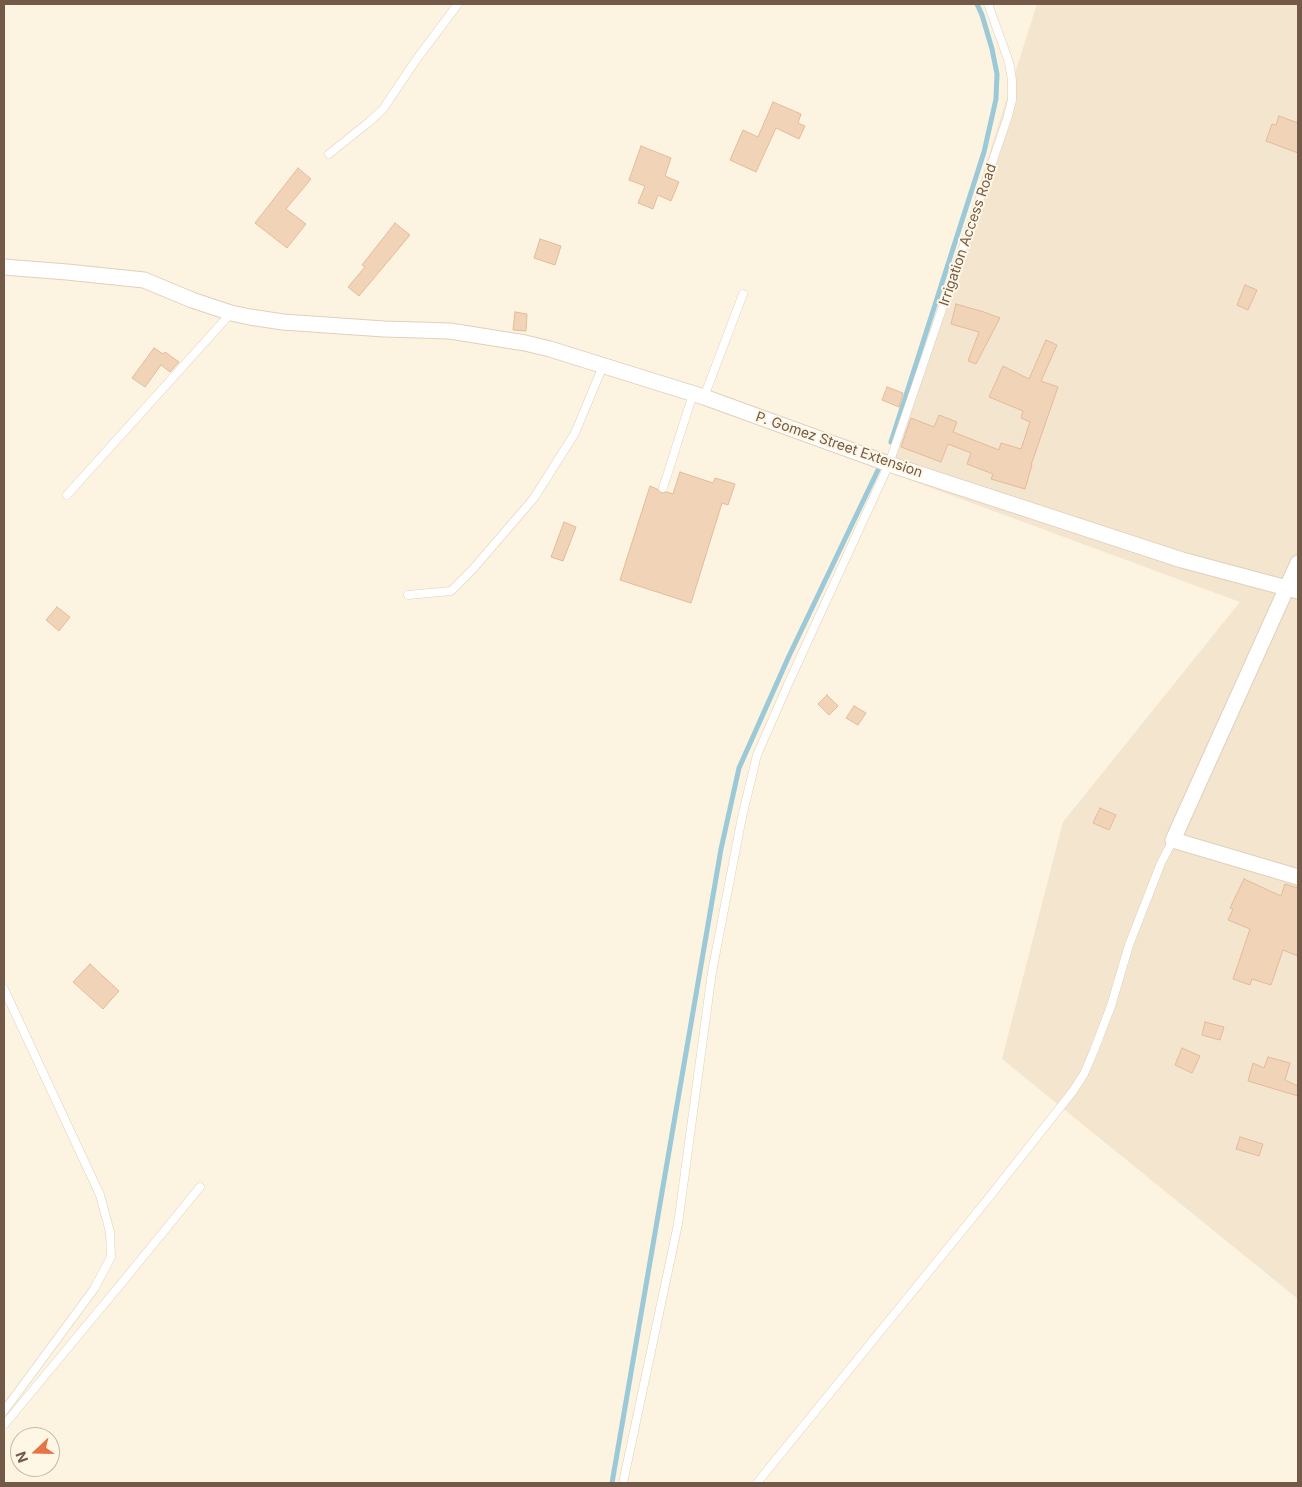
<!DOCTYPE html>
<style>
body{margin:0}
#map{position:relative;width:1302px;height:1487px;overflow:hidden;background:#fcf3e0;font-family:Inter,sans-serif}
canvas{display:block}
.frame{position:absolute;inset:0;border:5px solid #735a48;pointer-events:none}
.north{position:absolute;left:10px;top:1427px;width:50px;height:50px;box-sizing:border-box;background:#fff7e6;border:1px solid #c7b8a7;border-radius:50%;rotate:249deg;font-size:14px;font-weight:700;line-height:20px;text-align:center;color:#735a48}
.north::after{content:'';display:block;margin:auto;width:18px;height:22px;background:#e77444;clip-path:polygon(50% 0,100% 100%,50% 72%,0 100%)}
</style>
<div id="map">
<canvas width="1302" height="1487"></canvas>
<div class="frame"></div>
<div class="north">N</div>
</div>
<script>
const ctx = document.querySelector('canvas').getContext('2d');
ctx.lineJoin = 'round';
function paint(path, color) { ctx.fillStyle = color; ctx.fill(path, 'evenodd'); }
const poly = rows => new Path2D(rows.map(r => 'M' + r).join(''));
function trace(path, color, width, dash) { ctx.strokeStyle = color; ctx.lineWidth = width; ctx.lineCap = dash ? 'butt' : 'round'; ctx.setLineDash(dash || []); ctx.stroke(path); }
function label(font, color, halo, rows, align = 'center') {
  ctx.font = font + ' Inter,sans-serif'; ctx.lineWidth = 4; ctx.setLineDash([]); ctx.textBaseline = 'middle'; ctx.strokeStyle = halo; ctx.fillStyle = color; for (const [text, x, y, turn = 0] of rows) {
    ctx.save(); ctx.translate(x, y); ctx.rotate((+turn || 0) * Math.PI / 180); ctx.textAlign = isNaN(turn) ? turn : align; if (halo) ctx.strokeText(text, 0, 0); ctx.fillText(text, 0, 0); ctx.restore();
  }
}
paint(poly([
 [1037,4,1298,4,1298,1299,1002,1059,1063,822,1240,602,888,472]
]), '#f4e5cf');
trace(poly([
 [891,442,984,152,996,99,997,74,992,49,982,15,977,4],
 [612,1483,721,849,739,768,789,656,878,470]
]), '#9cc9d7', 5);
const building = poly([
 [773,102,801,114,798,123,805,126,799,139,776,128,756,172,730,160,743,130,758,137,773,102],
 [1279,116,1298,123,1298,153,1266,141,1272,124,1276,125,1279,116],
 [641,146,671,158,665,176,679,182,671,201,658,195,653,209,638,203,645,186,629,180,641,146],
 [298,168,311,179,286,209,306,224,287,248,255,223,298,168],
 [395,223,410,235,359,296,348,287,365,267,362,265,395,223],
 [540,239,561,246,555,265,534,258,540,239],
 [1245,285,1257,290,1248,310,1237,305,1245,285],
 [956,304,984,312,1000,318,976,364,968,361,979,332,951,324,956,304],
 [515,312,527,314,526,331,513,330,515,312],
 [1046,340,1057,345,1041,381,1058,387,1031,465,1032,465,1025,489,991,479,993,474,967,464,971,453,948,444,941,462,901,447,911,418,934,427,939,415,957,422,953,432,999,450,1001,443,1021,449,1030,422,1021,418,1023,411,989,397,1003,366,1029,379,1046,340],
 [154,348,163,354,165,352,179,362,170,372,161,365,145,387,132,378,154,348],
 [887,387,903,393,899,407,882,400,887,387],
 [680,472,713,483,715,478,735,484,728,505,722,503,691,603,620,580,650,486,657,489,662,493,667,492,673,494,680,472],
 [564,522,576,527,563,561,551,557,564,522],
 [57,607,70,617,59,631,46,620,57,607],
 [827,695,838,706,829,715,818,704,827,695],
 [854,706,866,713,858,725,846,718,854,706],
 [1100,808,1116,815,1109,830,1093,823,1100,808],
 [1244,879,1281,896,1285,884,1298,888,1298,956,1283,950,1271,985,1252,979,1250,985,1233,979,1250,929,1228,920,1233,909,1230,908,1244,879],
 [90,964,119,991,103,1009,73,982,90,964],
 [1205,1022,1224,1027,1220,1040,1202,1035,1205,1022],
 [1182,1048,1200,1056,1192,1073,1175,1065,1182,1048],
 [1268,1057,1290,1063,1285,1080,1298,1086,1298,1096,1248,1081,1253,1063,1264,1068,1268,1057],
 [1240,1137,1263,1144,1259,1156,1236,1149,1240,1137]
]);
paint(building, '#f1d3b8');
trace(building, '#e4bb98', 1);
const lane = poly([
 [329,154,369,122,383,109,416,60,458,4],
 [704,397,743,294],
 [663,488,693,394],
 [67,495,231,313],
 [408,595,451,591,473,569,534,498,575,433,603,366],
 [4,989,100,1195,110,1232,111,1257,94,1289,4,1411],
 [4,1425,125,1279,200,1187],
 [623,1483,678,1224,712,972,742,817,757,755,789,682,889,464,1007,119,1012,100,1012,80,1009,62,988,4],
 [757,1483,987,1200,1073,1091,1084,1074,1093,1053,1111,1006,1129,945,1161,863,1173,840]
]);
const street = poly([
 [4,267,67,272,144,280,192,300,231,313,250,317,283,322,384,329,450,331,525,343,550,349,704,397,889,464,1182,560,1298,591],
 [1298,563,1173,840,1298,877]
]);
trace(lane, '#e0d0bc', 9);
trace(street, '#e0d0bc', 17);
trace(lane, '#fff', 8);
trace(street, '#fff', 15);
label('14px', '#735a48', '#fff7e6', [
 ["Irrigation Access Road",968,235,-71],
 ["P. Gomez Street Extension",839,445,19]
]);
</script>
